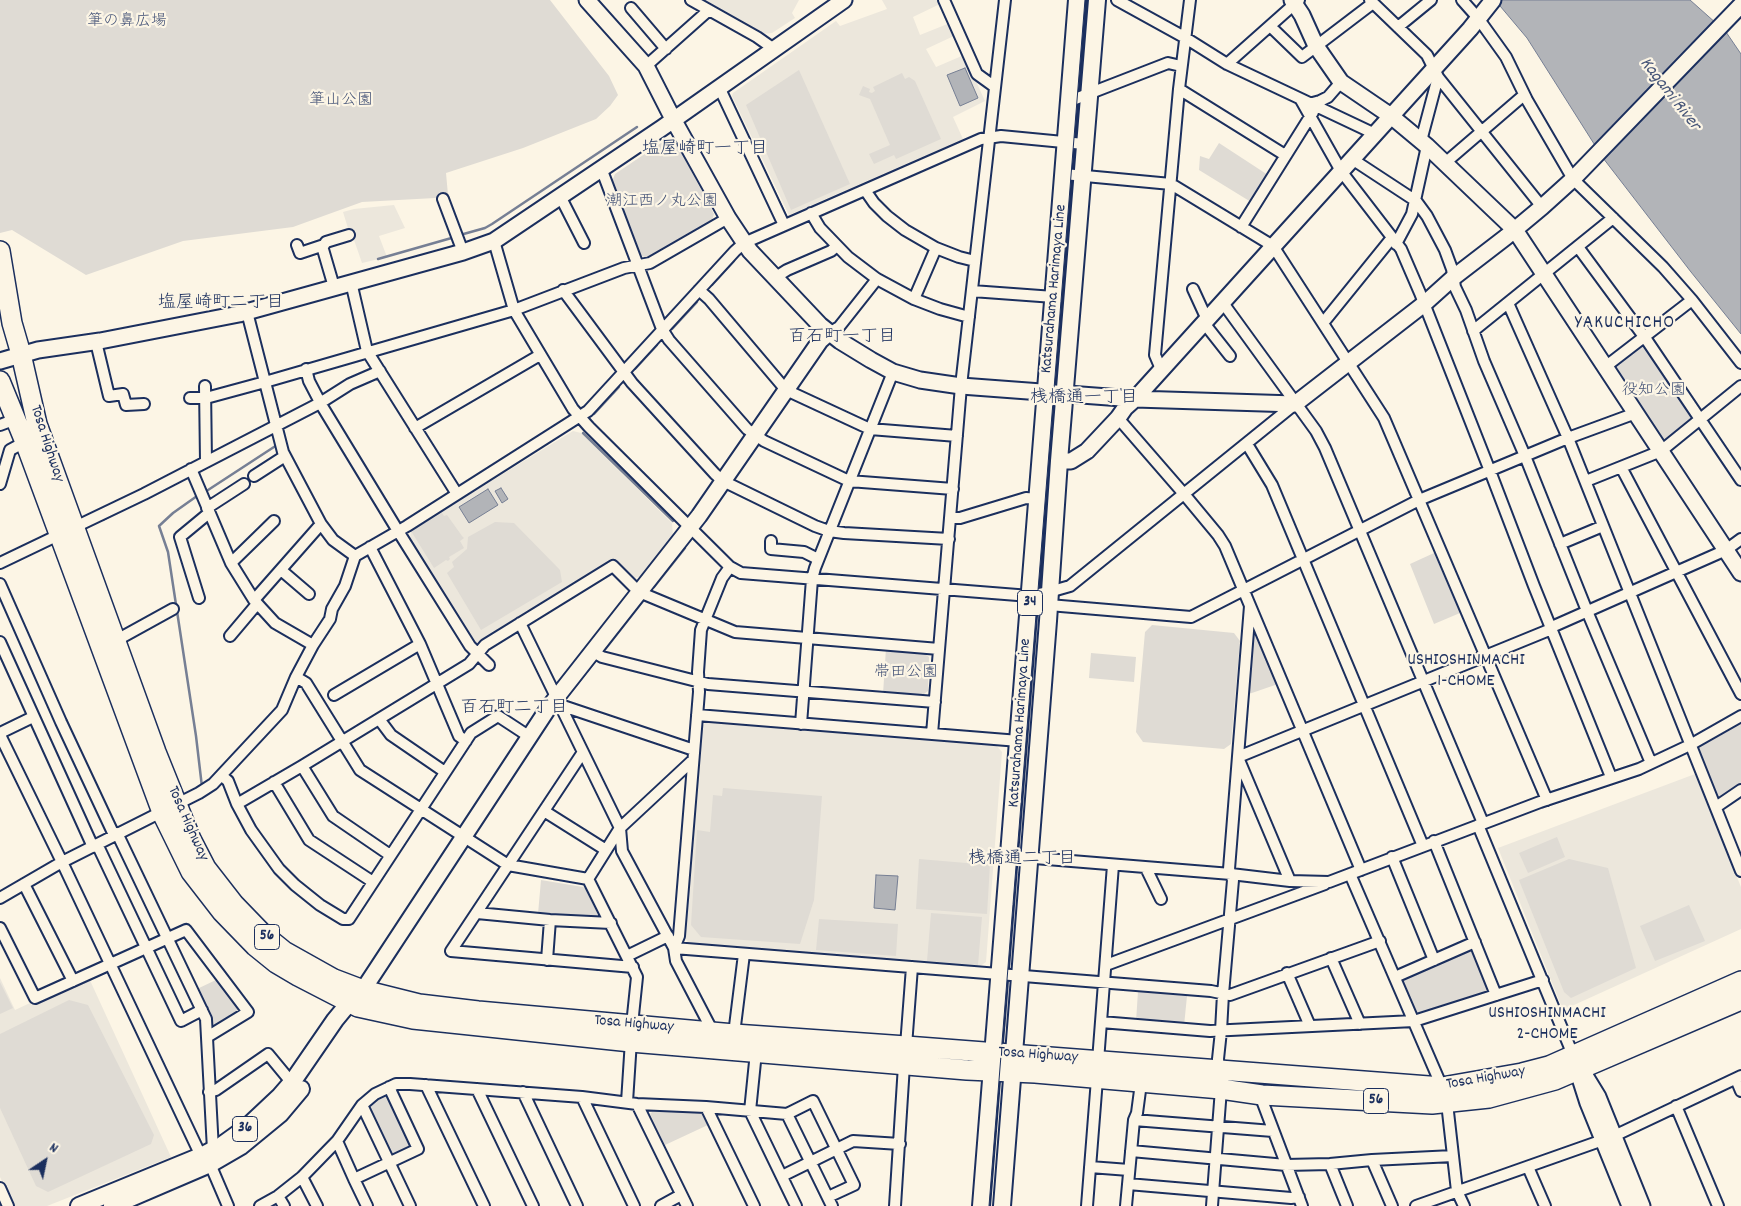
<!DOCTYPE html>
<meta charset="utf-8">
<style>
body{margin:0}
#map{position:relative;width:1741px;height:1206px;overflow:hidden;background:#fcf5e5;font-family:Dekko,sans-serif}
canvas{display:block}
.north{position:absolute;left:20px;top:1136px;width:50px;height:50px;-webkit-text-stroke:4px #fcf5e5;paint-order:stroke;rotate:34deg;font-size:14px;font-weight:700;line-height:20px;text-align:center;color:#1b2f5e}
.north::after{content:'';display:block;margin:auto;width:18px;height:22px;background:#1b2f5e;clip-path:polygon(50% 0,100% 100%,50% 72%,0 100%)}
</style>
<div id="map">
<canvas width="1741" height="1206"></canvas>
<div class="north">N</div>
</div>
<script>
const ctx = document.querySelector('canvas').getContext('2d');
ctx.lineJoin = 'round';
function paint(path, color) { ctx.fillStyle = color; ctx.fill(path, 'evenodd'); }
const poly = rows => new Path2D(rows.map(r => 'M' + r).join(''));
function trace(path, color, width, dash) { ctx.strokeStyle = color; ctx.lineWidth = width; ctx.lineCap = dash ? 'butt' : 'round'; ctx.setLineDash(dash || []); ctx.stroke(path); }
function label(font, color, halo, rows, align = 'center') {
  ctx.font = font + ' Dekko,"Klee One",sans-serif'; ctx.lineWidth = 4.5; ctx.setLineDash([]); ctx.textBaseline = 'middle'; ctx.strokeStyle = halo; ctx.fillStyle = color; for (const [text, x, y, turn = 0] of rows) {
    ctx.save(); ctx.translate(x, y); ctx.rotate((+turn || 0) * Math.PI / 180); ctx.textAlign = isNaN(turn) ? turn : align; if (halo) ctx.strokeText(text, 0, 0); ctx.fillText(text, 0, 0); ctx.restore();
  }
}
paint(poly([
 [700,0,799,0,792,13,795,18,772,33,761,34],
 [882,0,940,0,942,3,913,17,920,35,950,23,956,35,926,49,936,67,964,55,985,101,953,117,963,139,789,215,732,96,733,93,836,21,840,26,887,9],
 [394,205,405,228,379,236,387,257,362,263,353,237,351,238,343,212,354,209],
 [573,431,581,433,672,523,673,536,642,577,630,578,614,561,480,643,473,642,410,538,411,530],
 [708,721,995,744,1002,752,986,962,979,967,690,945,683,935,699,728],
 [1695,774,1741,887,1741,929,1563,1010,1498,848],
 [88,976,171,1157,47,1206,14,1206,0,1177,0,978,15,1010]
]), '#ece7dc');
paint(poly([
 [0,0,550,0,609,76,618,95,610,106,596,119,523,148,446,173,448,195,435,198,362,202,293,227,183,241,86,275,12,230,0,233],
 [799,70,850,184,791,210,746,105],
 [902,73,905,79,909,77,915,81,941,139,896,159,894,155,874,164,869,154,890,145,870,99,859,95,863,86,870,89,869,92,872,93,875,91,873,87],
 [661,143,677,144,714,214,711,223,648,258,637,254,611,184,615,174],
 [1219,143,1268,175,1251,202,1199,170,1200,156,1209,159],
 [1641,343,1645,344,1694,417,1693,421,1668,441,1664,440,1615,368,1616,363],
 [442,513,444,516,447,515,462,536,464,538,460,541,464,548,449,557,450,559,448,561,446,560,434,568,411,531],
 [1041,520,1048,521,1045,562,1038,561],
 [495,522,514,523,560,570,562,582,481,630,447,573,454,567,452,562,467,549,468,537],
 [1434,553,1460,613,1434,624,1410,564],
 [1033,623,1040,624,1024,830,1017,829],
 [1152,625,1234,633,1240,641,1231,744,1224,749,1143,742,1136,732,1145,632],
 [1253,626,1278,684,1246,695],
 [886,648,922,652,929,657,928,691,920,697,883,694],
 [1091,653,1136,657,1134,682,1089,678],
 [1741,721,1741,786,1717,802,1695,746],
 [723,788,822,796,814,900,800,944,701,937,691,925,697,830,710,832,713,795,722,796],
 [1557,837,1565,857,1528,873,1519,853],
 [919,859,990,865,987,914,916,909],
 [1569,859,1608,868,1636,968,1571,998,1564,992,1519,880],
 [1014,872,1021,872,1014,965,1006,965],
 [541,880,583,887,586,889,598,915,595,920,538,914],
 [1689,905,1705,941,1655,961,1640,926],
 [931,913,982,917,978,965,927,961],
 [819,919,898,924,896,956,816,950],
 [1470,949,1474,951,1490,991,1488,995,1420,1016,1417,1014,1403,982,1405,978],
 [218,979,241,1010,239,1013,213,1029,211,1016,197,989],
 [0,982,13,1008,0,1014],
 [1004,985,1012,986,1009,1027,1000,1026],
 [1138,991,1187,996,1184,1026,1136,1022],
 [69,1000,88,1005,154,1135,151,1144,48,1192,36,1186,0,1108,0,1034],
 [384,1093,389,1096,413,1147,390,1158,368,1109,370,1102],
 [654,1110,700,1111,705,1113,710,1124,665,1145,650,1114]
]), '#dfdbd4');
const water = poly([
 [1495,0,1690,0,1726,32,1741,54,1741,334,1691,272,1603,158,1527,38,1495,0],
 [965,68,978,98,960,106,947,75,965,68],
 [501,488,508,499,502,503,495,491,501,488],
 [488,489,498,505,469,523,459,507,488,489],
 [876,875,898,876,895,910,874,908,876,875]
]);
paint(water, '#b2b4b8');
trace(water, '#767f94', 1);
trace(poly([
 [730,99,786,216],
 [460,235,485,228,492,224,637,127],
 [378,259,455,237],
 [712,285,734,261],
 [672,329,697,302],
 [635,369,657,345],
 [594,414,619,387],
 [583,433,673,521],
 [205,492,277,445],
 [197,496,173,513,159,526,168,552,196,736,202,787],
 [103,520,112,515],
 [654,587,685,548],
 [603,652,643,601],
 [565,699,596,660]
]), '#767f94', 2.5);
const street = poly([
 [691,0,757,37,774,49],
 [944,0,977,74,995,87],
 [1117,0,1184,37,1227,64,1375,134],
 [1370,0,1427,55,1438,77,1542,207],
 [1462,0,1478,18,1506,57,1527,100,1573,179,1663,267,1692,300,1741,363],
 [631,8,666,49],
 [1270,26,1302,57,1373,3],
 [1398,27,1431,0],
 [1227,64,1299,0],
 [646,66,709,10],
 [719,87,784,225],
 [1179,89,1285,155],
 [1301,100,1341,171,1401,249,1420,293,1490,471,1534,586,1611,777],
 [1070,101,1168,63,1181,66],
 [1309,104,1320,101,1328,97,1341,82],
 [1421,141,1438,77],
 [1352,159,1416,201,1427,216,1445,250,1452,269,1455,287,1466,310,1484,361,1525,456,1587,611,1651,763],
 [1445,163,1524,95],
 [601,168,662,329,669,340,747,429,764,441,849,481,953,489],
 [1064,174,1171,184,1273,246,1384,418,1547,800],
 [865,190,874,203,887,216,905,230,936,248,959,257,975,261],
 [560,196,584,243],
 [443,199,463,252],
 [811,213,820,228,848,257,877,279,914,299,940,309,969,317],
 [1241,227,1313,112],
 [494,241,514,310,573,409,589,427,730,567,741,573,1030,596,1049,592,1070,586,1295,404],
 [1396,244,1412,214,1427,146],
 [297,245,300,253,324,245,326,242,349,235],
 [322,246,334,287],
 [1578,247,1648,342,1741,480],
 [776,277,787,270,831,251,837,246],
 [351,282,367,351,457,494],
 [1193,289,1204,313,1209,317],
 [563,290,632,383,715,474,723,481,815,526,829,531,844,533,949,539],
 [699,290,709,299,786,390,870,429,957,436],
 [972,291,1054,297],
 [914,299,936,248],
 [1223,303,1316,431,1325,448,1483,823],
 [1508,303,1568,438,1741,871],
 [247,312,283,452,321,524,333,540,355,556],
 [1204,323,1230,356],
 [1323,323,1391,239],
 [1473,331,1613,218],
 [829,333,839,327,877,279],
 [96,342,109,396,123,394,126,405,144,404],
 [1605,367,1692,300],
 [306,369,309,381,322,406,398,531,470,646,489,665],
 [1161,369,1155,355,1179,89,1190,0],
 [205,386,206,462],
 [190,398,206,398,265,382,514,310,624,268,650,263,728,218],
 [1118,418,1184,494,1218,535,1225,546,1361,870],
 [0,425,16,419],
 [415,428,540,355],
 [1247,444,1272,485,1423,846],
 [1621,467,1741,694],
 [191,469,231,563,254,600,275,623,313,645],
 [254,476,285,456],
 [1586,481,1661,451,1741,386],
 [0,484,10,450,25,442],
 [207,508,244,484],
 [951,518,960,518,1026,498,1038,499],
 [771,541,771,549,804,552,818,559],
 [1560,544,1603,526],
 [370,547,420,644,459,736,466,741],
 [0,563,144,494,320,403,350,384,380,371],
 [231,563,274,521],
 [281,570,309,594],
 [0,584,61,722,114,835],
 [199,598,180,537,209,513],
 [254,600,321,524],
 [1046,604,1049,605,1191,617,1419,500,1568,438,1636,413],
 [520,623,620,828,622,851,674,948,676,961,713,1032],
 [230,636,257,604],
 [115,641,173,609],
 [0,642,93,847],
 [592,651,602,657,708,684,935,702],
 [296,677,306,683,360,770,508,865,588,879,637,977,632,1025,627,1102],
 [334,695,420,644],
 [560,705,694,750],
 [697,715,1019,741],
 [379,719,391,735,445,772],
 [801,724,812,579,815,568,893,372],
 [0,733,33,717],
 [932,734,961,386,1005,0],
 [0,735,62,862,201,1156],
 [583,752,451,951,633,967],
 [1238,757,1549,630,1554,626,1726,550,1741,539],
 [1239,760,1290,881],
 [302,766,333,816,390,855],
 [222,776,228,781,237,804,251,830,279,869,295,885,320,905,343,919,349,919,471,733,498,716,530,737],
 [274,782,309,840,373,882],
 [237,804,302,766,469,664,485,645,613,566,639,592,735,632,939,649],
 [1716,807,1741,790],
 [544,811,606,850],
 [1478,825,1573,1055],
 [117,833,206,1019,213,1150,210,1164,228,1206],
 [1434,841,1496,995],
 [97,844,181,1021,202,1010],
 [1010,856,1231,874,1290,881,1329,882,1540,802,1639,769,1690,745,1741,716],
 [1392,857,1434,960],
 [1146,868,1161,899],
 [1350,874,1442,1087,1447,1103,1457,1191,1464,1206],
 [588,879,620,828,693,760],
 [24,884,73,981],
 [0,898,62,862,199,793,213,784,282,710,296,677,313,645,330,619,332,609,345,586,355,556,407,526,588,411,735,251,744,243,981,139,1001,136,1084,144],
 [477,913,550,920,611,923],
 [0,928,35,998,186,930,248,1012,207,1037],
 [674,948,1211,991,1230,995,1380,941],
 [674,948,679,936,699,692,698,672,701,630,722,578,730,567],
 [627,956,668,936],
 [1331,958,1360,1024],
 [547,960,550,920],
 [1106,965,1325,884],
 [1287,973,1310,1026],
 [1395,977,1475,942],
 [1101,1022,1210,1031,1414,1021,1543,980],
 [734,1034,744,954],
 [906,1046,912,967],
 [756,1052,750,1111,796,1206],
 [1098,1061,1113,865],
 [1736,1079,1741,1091],
 [426,1085,484,1206],
 [477,1089,533,1206],
 [209,1092,216,1090,268,1054,287,1077,293,1081],
 [523,1092,577,1206],
 [1262,1095,1263,1103,1302,1206],
 [582,1097,634,1206],
 [637,1104,687,1206],
 [362,1105,410,1206],
 [1676,1106,1718,1206],
 [706,1107,754,1206],
 [787,1114,832,1206],
 [1134,1120,1273,1131],
 [1614,1136,1741,1076],
 [337,1141,354,1179,418,1149,389,1087],
 [1131,1151,1286,1165,1330,1164,1372,1160,1453,1156],
 [1372,1160,1392,1206],
 [1330,1164,1347,1206],
 [1090,1167,1129,1170],
 [1528,1167,1545,1206],
 [782,1176,853,1141,900,1144],
 [302,1177,317,1206],
 [354,1179,367,1206],
 [1128,1184,1291,1198,1299,1197],
 [0,1188,8,1206],
 [278,1196,284,1206],
 [260,1206,278,1196,302,1177,337,1141,362,1105,375,1094,396,1084,410,1084,582,1097,637,1104,706,1107,787,1114,813,1101,854,1185,828,1197],
 [661,1206,681,1195],
 [895,1206,904,1065],
 [1087,1206,1097,1079],
 [1126,1206,1134,1120,1137,1113,1141,1083],
 [1212,1206,1221,1089,1218,1059,1221,1031,1223,994,1233,880,1229,869,1250,606],
 [1416,1206,1603,1140]
]);
const secondary = poly([
 [587,0,646,66,673,119,728,218,750,251,820,325,840,341,871,360,893,372,920,380,961,386,1135,399,1295,404,1424,304,1454,277,1506,237,1542,207,1573,179,1741,5],
 [1292,0,1302,15,1316,46,1341,82,1391,116,1427,146,1515,230,1741,573],
 [0,361,38,350,100,341,239,314,463,252,494,241,662,128,844,0],
 [1059,461,1071,461,1087,451,1118,418,1125,408,1135,399,1470,29,1493,0],
 [363,990,549,707,699,516,820,341,829,333],
 [1576,1061,1598,1097,1642,1206],
 [1580,1078,1588,1103,1630,1206]
]);
const primary = poly([
 [79,1206,201,1156,222,1145,247,1127,280,1096,293,1081,335,1020,349,1003,358,995],
 [112,1206,210,1164,241,1146,280,1114,301,1089],
 [981,1206,1077,0],
 [1002,1206,1048,621,1059,461,1097,0]
]);
const highway = poly([
 [0,251,12,323,21,354,37,424,156,752,191,839,206,868,234,904,263,934,284,951,334,979,363,990,419,1004,478,1011,734,1034,906,1046,1442,1087,1522,1073,1549,1066,1741,981],
 [0,381,25,442,163,815,191,872,222,912,255,946,276,963,298,976,358,1007,413,1019,631,1042,967,1070,1035,1073,1221,1089,1262,1095,1432,1104,1489,1098,1555,1080,1741,1000]
]);
trace(street, '#1b2f5e', 14);
trace(secondary, '#1b2f5e', 19);
trace(primary, '#1b2f5e', 20);
trace(highway, '#1b2f5e', 22);
trace(street, '#fcf5e5', 10);
trace(secondary, '#fcf5e5', 15);
trace(primary, '#fcf5e5', 16);
trace(highway, '#fcf5e5', 19);
trace(poly([
 [989,1206,1085,0]
]), '#1b2f5e', 1);
for (const [x, y, w] of [
 [1030,603,25],
 [267,937,25],
 [1376,1101,25],
 [245,1129,25]
]) { const box = new Path2D(); box.roundRect(x - w / 2, y - 12.5, w, 25, 4); ctx.fillStyle = '#fcf5e5'; ctx.fill(box); trace(box, '#1b2f5e', 1); }
label('bold 15px', '#1b2f5e', null, [
 ["34",1030,603],
 ["56",267,937],
 ["56",1376,1101],
 ["36",245,1129]
]);
label('16px', '#425176', '#fcf5e5', [
 ["筆の鼻広場",127,23],
 ["筆山公園",341,102],
 ["潮江西ノ丸公園",662,203],
 ["役知公園",1654,392],
 ["帯田公園",906,674]
]);
label('16px', '#1b2f5e', '#fcf5e5', [
 ["Katsurahama Harimaya Line",1055,289,-85],
 ["Tosa Highway",46,444,72],
 ["Katsurahama Harimaya Line",1021,723,-86],
 ["Tosa Highway",187,824,66],
 ["Tosa Highway",634,1025,5],
 ["Tosa Highway",1038,1056,4],
 ["Tosa Highway",1486,1079,-10]
]);
label('italic 18px', '#485779', '#fcf5e5', [
 ["Kagami River",1669,95,52]
]);
label('18px', '#1b2f5e', '#fcf5e5', [
 ["塩屋崎町一丁目",705,151],
 ["塩屋崎町二丁目",221,305],
 ["百石町一丁目",842,339],
 ["桟橋通一丁目",1084,400],
 ["USHIOSHINMACHI",1466,662],
 ["1-CHOME",1466,683],
 ["百石町二丁目",514,710],
 ["桟橋通二丁目",1022,861],
 ["USHIOSHINMACHI",1547,1015],
 ["2-CHOME",1547,1036]
]);
ctx.letterSpacing = '1px';
label('19px', '#1b2f5e', '#fcf5e5', [
 ["YAKUCHICHO",1625,324]
]);
ctx.letterSpacing = '0px';
</script>
